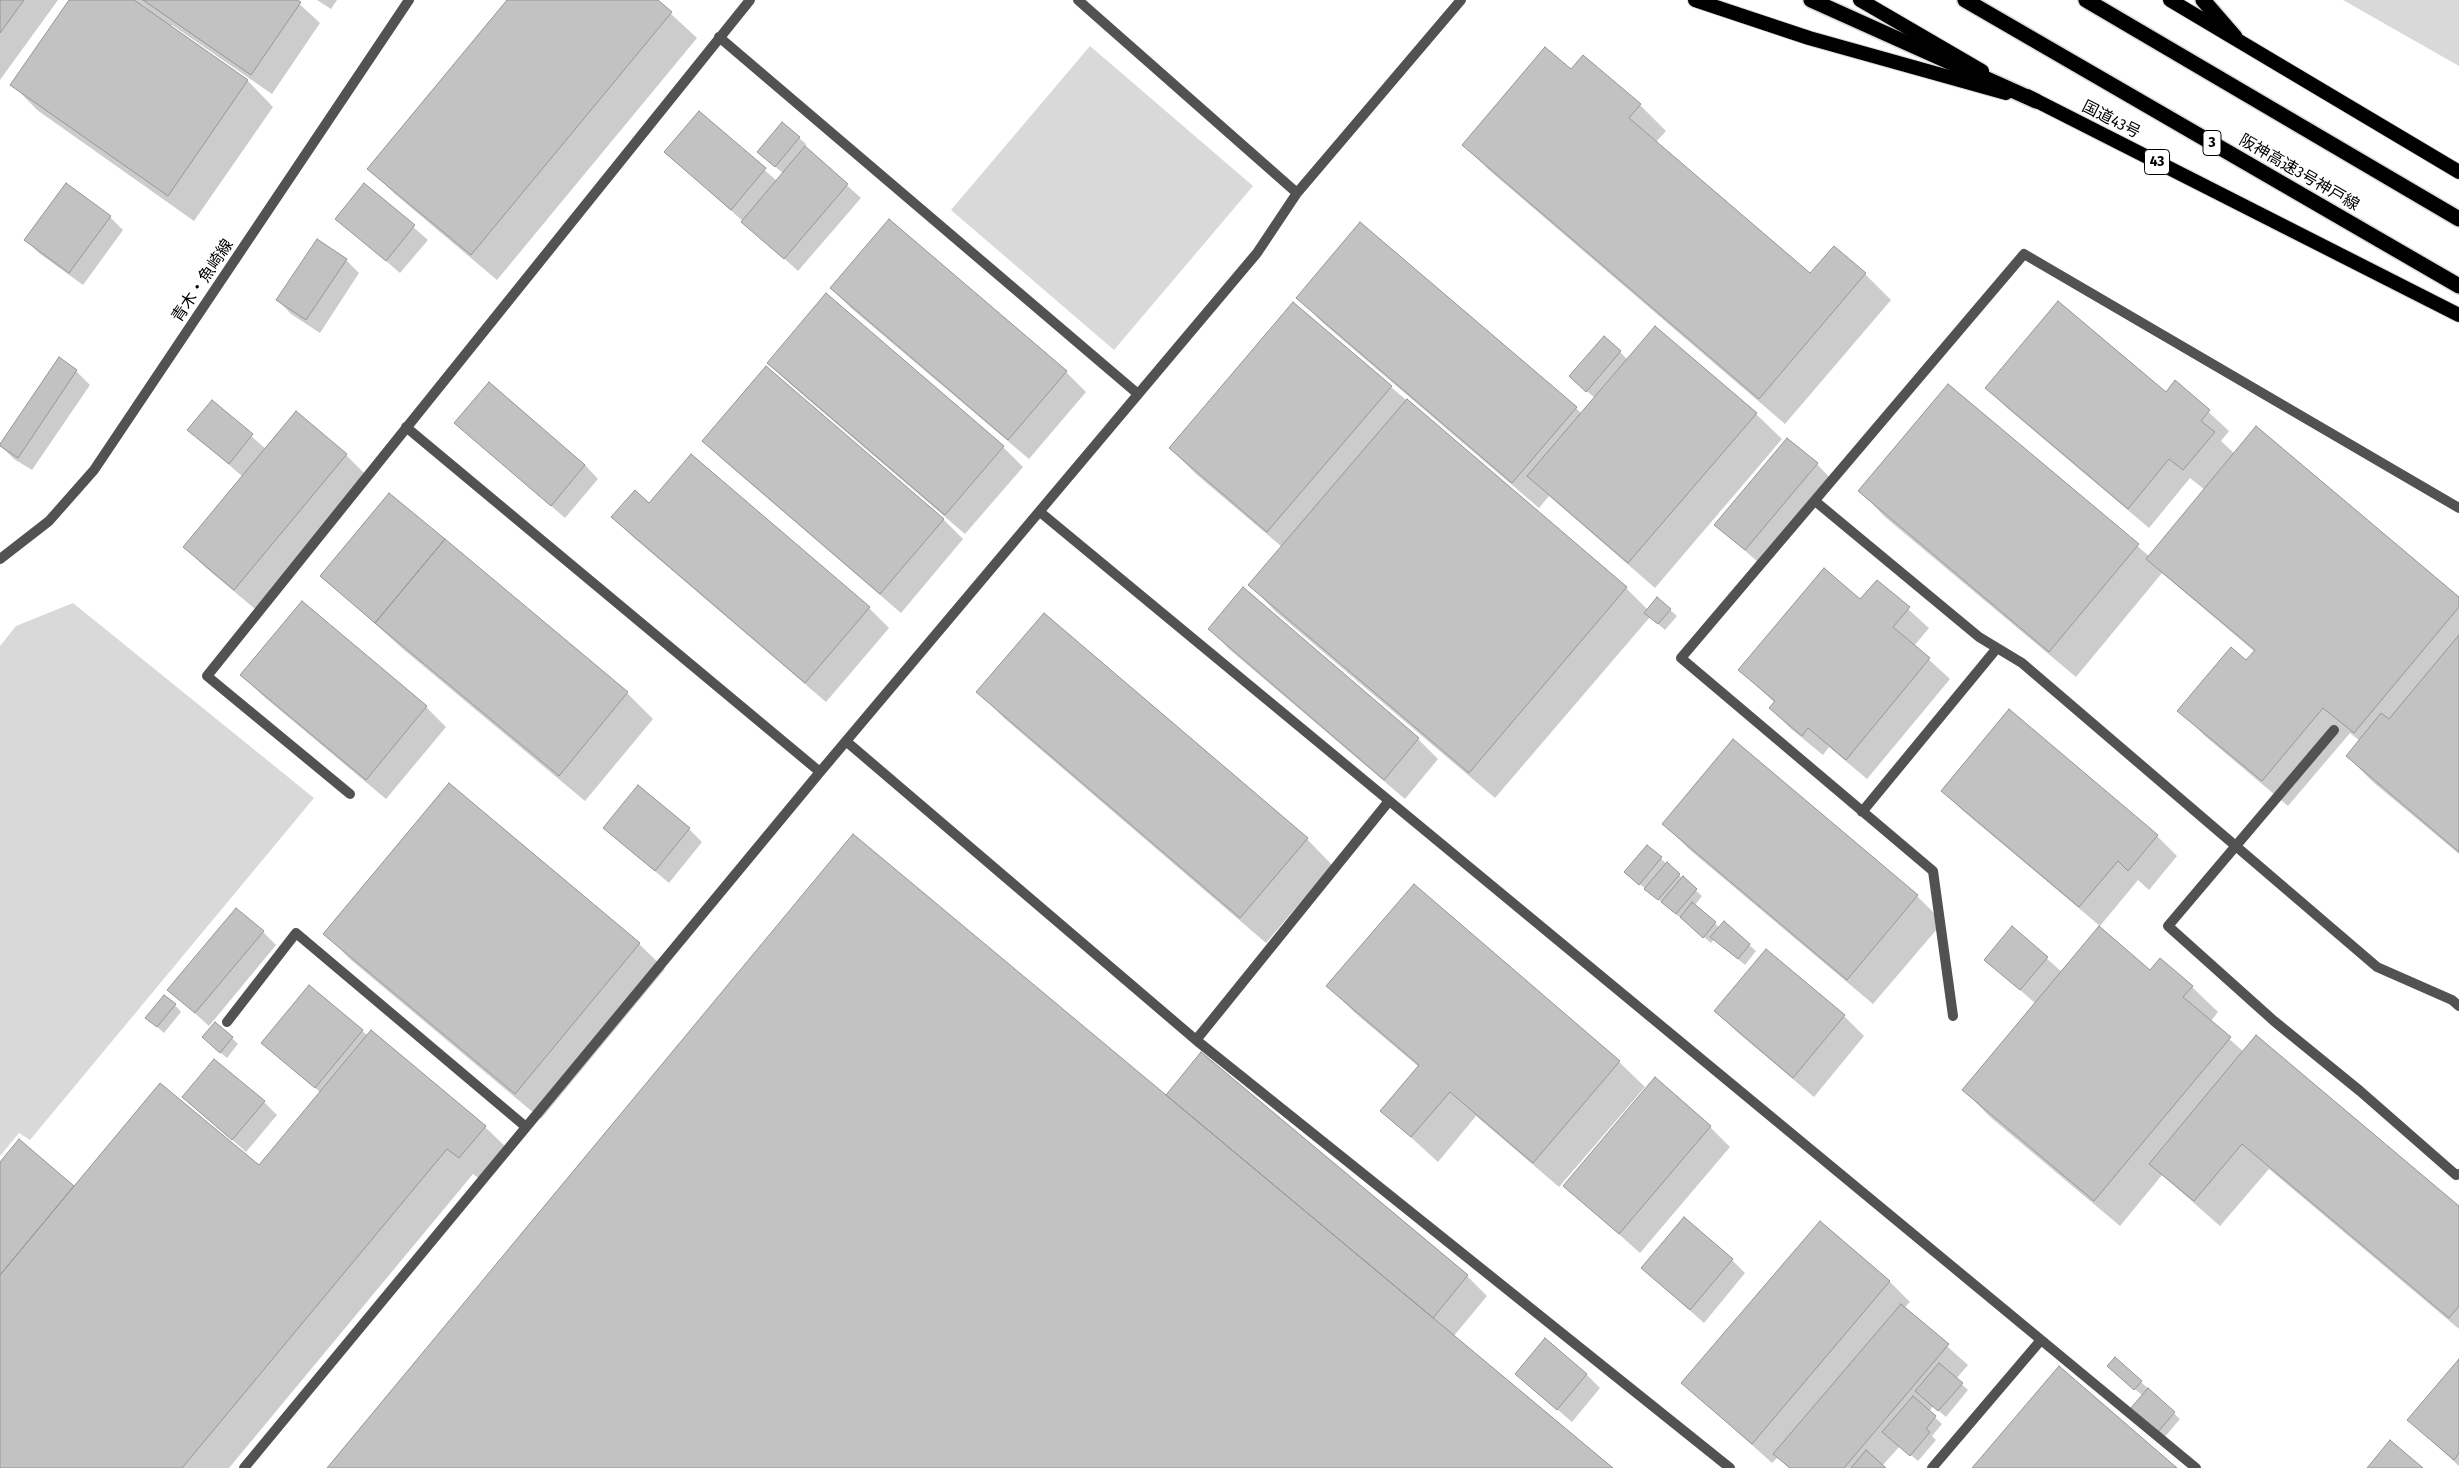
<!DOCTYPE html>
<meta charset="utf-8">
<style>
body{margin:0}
canvas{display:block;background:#fff}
</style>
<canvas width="2459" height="1468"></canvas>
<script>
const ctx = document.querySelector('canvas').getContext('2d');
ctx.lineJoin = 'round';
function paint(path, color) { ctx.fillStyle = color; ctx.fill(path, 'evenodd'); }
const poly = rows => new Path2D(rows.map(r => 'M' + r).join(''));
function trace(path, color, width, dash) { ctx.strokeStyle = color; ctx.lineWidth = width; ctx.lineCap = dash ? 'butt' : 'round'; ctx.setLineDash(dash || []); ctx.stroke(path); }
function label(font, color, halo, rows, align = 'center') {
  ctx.font = font + ' "Fira Sans Condensed","Noto Sans JP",sans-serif'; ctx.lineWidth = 4.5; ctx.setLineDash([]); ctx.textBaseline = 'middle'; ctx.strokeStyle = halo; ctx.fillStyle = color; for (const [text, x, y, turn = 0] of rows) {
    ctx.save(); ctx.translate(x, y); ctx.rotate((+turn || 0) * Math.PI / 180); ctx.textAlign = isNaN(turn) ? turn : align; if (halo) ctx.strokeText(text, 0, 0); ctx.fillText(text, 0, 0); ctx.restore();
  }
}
paint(poly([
 [2343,0,2459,0,2459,66],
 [1090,46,1253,186,1114,350,951,210],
 [73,603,314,798,30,1140,19,1133,0,1156,0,646,16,626]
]), '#d9d9d9');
paint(poly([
 [0,0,58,0,0,80],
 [71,0,295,0,320,23,272,94,172,25,170,27,248,81,273,107,194,221,37,110,12,84],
 [317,0,337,0,331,9],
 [508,0,656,0,697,38,497,280,395,194,369,169],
 [1572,70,1640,105,1666,131,1656,142,1810,275,1865,274,1891,300,1785,424,1489,170,1464,145],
 [699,113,777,181,784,174,765,158,783,124,806,144,804,147,861,198,798,271,666,152],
 [365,185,428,240,400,273,337,219],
 [110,217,123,230,83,285,39,253,26,240],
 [346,260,359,273,320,333,291,314,278,300],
 [831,288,1066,372,1086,392,1029,459,851,308],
 [1297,297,1576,408,1582,414,1595,398,1577,383,1620,352,1628,360,1756,414,1782,439,1655,588,1549,496,1539,508,1323,323],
 [59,359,76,371,90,385,32,470,14,459,0,445],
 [769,363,1003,447,1023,467,965,534,789,383],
 [2176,382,2229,431,2221,441,2235,454,2459,599,2459,854,2373,782,2347,756,2360,741,2350,733,2288,806,2205,736,2179,710,2247,661,2255,652,2162,573,2076,677,1885,517,1860,491,1948,386,2149,556,2205,490,2190,478,2149,528,2007,408,1987,388,2166,394],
 [1391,387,1626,588,1648,610,1670,610,1677,616,1665,630,1650,617,1495,798,1275,611,1250,585,1282,547,1196,474,1170,448],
 [212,402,266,449,346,455,366,475,255,609,205,567,185,547,243,477,189,430],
 [456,423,585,465,598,479,565,518],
 [703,441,943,519,963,539,901,613,723,460],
 [691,456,869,608,889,628,826,702,633,537,613,517,650,505],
 [1817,464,1830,478,1759,563,1716,525],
 [322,576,627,693,653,719,585,801,403,649],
 [1877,581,1929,628,1914,646,1950,679,1867,779,1829,747,1823,755,1790,728,1770,708,1775,703,1740,670,1860,601],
 [1243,589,1418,739,1438,759,1405,799,1229,649,1210,629],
 [302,603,426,707,446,727,386,799,262,695,242,675],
 [978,692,1307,839,1332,865,1266,943,1004,718],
 [1942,790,2157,836,2177,856,2149,890,2138,880,2100,926,1962,810],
 [1664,824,1917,896,1943,922,1873,1004,1690,850],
 [604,828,689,829,702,842,669,883],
 [1647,846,1702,896,1695,905,1720,928,1724,923,1756,951,1745,965,1714,939,1711,943,1625,872],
 [2012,928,2062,972,2150,972,2192,987,2218,1012,2210,1022,2244,1052,2459,1207,2459,1329,2269,1169,2220,1226,2162,1175,2120,1226,1989,1116,1964,1090,2036,1004,1986,960],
 [263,932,276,945,209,1026,169,990],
 [325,934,639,944,665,969,541,1119,351,960],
 [1766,951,1844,1016,1864,1036,1814,1097,1736,1031,1716,1011],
 [1328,986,1619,1062,1645,1087,1559,1187,1476,1116,1438,1162,1382,1111,1419,1067,1354,1012],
 [175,1005,181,1012,164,1033,146,1017],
 [362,1031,485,1127,511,1152,485,1183,473,1174,229,1468,0,1468,0,1164,19,1141,74,1187,259,1167,321,1093,263,1043],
 [232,1038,238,1044,227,1058,210,1044],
 [184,1097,264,1102,277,1115,246,1152],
 [1170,1100,1467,1276,1487,1296,1453,1337,1611,1468,329,1468],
 [1710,1127,1730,1147,1640,1253,1565,1186],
 [1820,1223,1890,1282,1910,1302,1904,1308,1968,1365,1956,1379,1968,1390,1946,1417,1933,1406,1929,1412,1942,1424,1932,1436,1936,1440,1918,1461,1900,1446,1882,1466,1884,1468,1789,1468,1778,1457,1772,1463,1683,1383],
 [1732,1260,1745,1273,1704,1323,1642,1268],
 [2459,1361,2459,1466,2409,1420],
 [2116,1373,2141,1382,2180,1419,2164,1438,2132,1409,2143,1396],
 [1516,1374,1587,1375,1600,1388,1572,1422]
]), '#0003');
const building = poly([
 [0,0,24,0,0,33,0,0],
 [69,0,134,0,248,80,168,196,10,85,69,0],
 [143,0,297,0,301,2,251,75,143,0],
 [507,0,658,0,672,12,471,255,367,169,507,0],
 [1545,47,1571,69,1583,55,1641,104,1629,118,1810,273,1834,246,1866,273,1759,399,1462,145,1545,47],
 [699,111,766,168,731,210,664,152,699,111],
 [782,122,800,137,775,167,757,152,782,122],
 [805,146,848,184,784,259,741,222,805,146],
 [66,183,111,216,69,273,24,240,66,183],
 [364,183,415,225,386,261,335,219,364,183],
 [889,219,1067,371,1008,440,830,288,889,219],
 [1360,222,1577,407,1512,483,1296,298,1360,222],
 [317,239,347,259,306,320,276,300,317,239],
 [826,293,1004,446,945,515,767,363,826,293],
 [2058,301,2166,392,2175,380,2210,410,2201,421,2215,432,2183,470,2169,459,2128,509,1985,388,2058,301],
 [1293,302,1392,386,1267,532,1169,448,1293,302],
 [1655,326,1757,413,1628,563,1527,476,1655,326],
 [1604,336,1621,351,1586,392,1569,376,1604,336],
 [59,357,77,370,18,458,0,446,0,444,59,357],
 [766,366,944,519,880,594,702,441,766,366],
 [489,382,585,465,551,506,454,423,489,382],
 [1948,384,2139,544,2049,652,1858,491,1948,384],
 [1407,399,1627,587,1469,773,1248,585,1407,399],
 [212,400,253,434,229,464,187,430,212,400],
 [296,411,347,454,234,590,183,547,296,411],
 [2256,426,2459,597,2459,607,2354,733,2323,708,2262,781,2177,711,2231,647,2246,660,2255,650,2146,559,2256,426],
 [1787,438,1818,463,1745,550,1714,525,1787,438],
 [691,454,870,607,805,683,611,517,635,490,649,503,691,454],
 [389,493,445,539,375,623,320,576,389,493],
 [445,539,628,692,559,776,375,623,445,539],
 [1824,568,1860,599,1877,580,1910,607,1893,627,1930,658,1846,760,1808,728,1802,736,1769,708,1775,701,1738,670,1824,568],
 [1243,587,1419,738,1384,780,1208,629,1243,587],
 [1657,597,1671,609,1658,624,1644,613,1657,597],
 [302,601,427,706,366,780,240,675,302,601],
 [1044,613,1308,838,1240,918,976,692,1044,613],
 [2459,635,2459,852,2346,756,2381,713,2389,719,2459,635],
 [2009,709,2158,835,2128,871,2118,861,2079,907,1941,791,2009,709],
 [1733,739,1918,895,1847,980,1662,824,1733,739],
 [449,783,640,943,515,1094,323,934,449,783],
 [638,785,690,828,655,871,603,828,638,785],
 [853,834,1166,1095,1613,1468,327,1468,853,834],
 [1647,845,1662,857,1639,885,1624,872,1647,845],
 [1667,862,1680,874,1658,900,1644,889,1667,862],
 [1683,876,1697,889,1676,914,1661,902,1683,876],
 [1414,884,1620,1061,1533,1163,1450,1092,1411,1137,1380,1111,1419,1065,1326,986,1414,884],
 [1692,902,1716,922,1703,938,1680,917,1692,902],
 [236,908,264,931,195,1013,167,990,236,908],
 [1724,921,1750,944,1738,959,1710,937,1724,921],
 [2012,926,2048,957,2020,990,1984,960,2012,926],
 [2099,926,2150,970,2160,958,2193,986,2183,997,2231,1037,2094,1201,1962,1090,2099,926],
 [1766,949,1845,1015,1793,1078,1714,1011,1766,949],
 [309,985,363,1030,315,1088,261,1043,309,985],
 [164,995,176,1004,157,1027,145,1018,164,995],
 [215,1022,233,1037,220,1053,202,1037,215,1022],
 [371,1030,486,1126,459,1158,447,1149,182,1468,0,1468,0,1275,160,1083,259,1165,371,1030],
 [2256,1035,2459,1206,2459,1306,2449,1318,2242,1144,2194,1201,2149,1164,2256,1035],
 [1201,1052,1468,1275,1433,1318,1166,1095,1201,1052],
 [214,1059,265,1101,232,1140,182,1097,214,1059],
 [1655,1077,1711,1126,1619,1234,1563,1186,1655,1077],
 [19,1139,74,1186,0,1275,0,1162,19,1139],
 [1684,1217,1733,1259,1690,1310,1641,1268,1684,1217],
 [1820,1221,1890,1281,1752,1444,1681,1383,1820,1221],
 [1901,1304,1949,1344,1844,1468,1790,1468,1773,1454,1901,1304],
 [1545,1338,1587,1374,1557,1410,1515,1374,1545,1338],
 [2115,1357,2142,1381,2134,1390,2107,1366,2115,1357],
 [2459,1359,2459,1453,2454,1460,2407,1420,2459,1359],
 [1939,1363,1963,1383,1938,1411,1915,1391,1939,1363],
 [2059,1366,2177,1468,1972,1468,2059,1366],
 [2148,1388,2175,1412,2157,1433,2130,1409,2148,1388],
 [1913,1396,1936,1416,1926,1429,1930,1432,1910,1456,1882,1432,1913,1396],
 [2390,1440,2423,1468,2367,1468,2390,1440],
 [1866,1450,1886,1468,1851,1468,1866,1450]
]);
paint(building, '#c2c2c2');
trace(building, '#969696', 1);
const trunk = poly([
 [1695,0,1809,38,2006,93],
 [1860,0,1982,71],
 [2170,0,2459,172],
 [2027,96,2459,315]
]);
const motorway = poly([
 [1811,0,2036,101],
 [1965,0,2459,286],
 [2086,0,2459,219],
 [2203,0,2235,37]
]);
trace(trunk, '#dbdbdb', 16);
trace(motorway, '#dbdbdb', 18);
trace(poly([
 [1078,0,1297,193],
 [719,37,1138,394],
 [406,427,820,772],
 [1815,501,1979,637,2022,663,2377,967,2452,1000,2459,1006],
 [1040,512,2196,1468],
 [2334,730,2168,926,2274,1021,2360,1091,2456,1175,2459,1174],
 [847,742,1196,1040,1730,1468],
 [350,794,207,676,750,0],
 [1862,812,1997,648],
 [1953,1016,1933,871,1681,658,2024,254,2459,508],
 [227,1022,296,933,526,1127],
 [1196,1040,1389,801],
 [244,1468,820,772,1257,253,1297,193,1461,0],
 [1932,1468,2041,1340]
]), '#525252', 10);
trace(poly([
 [0,559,49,521,94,470,409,0]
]), '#525252', 10);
trace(trunk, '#000', 14);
trace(motorway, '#000', 15);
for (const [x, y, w] of [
 [2212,143,18],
 [2157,162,25]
]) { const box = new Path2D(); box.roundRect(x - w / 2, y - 12.5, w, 25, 4); ctx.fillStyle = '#fff'; ctx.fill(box); trace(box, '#000', 1); }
label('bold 15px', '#000', null, [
 ["3",2212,143],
 ["43",2157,162]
]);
label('16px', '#000', '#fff', [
 ["国道43号",2111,120,27],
 ["阪神高速3号神戸線",2299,173,30],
 ["青木・魚崎線",203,281,-56]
]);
</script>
